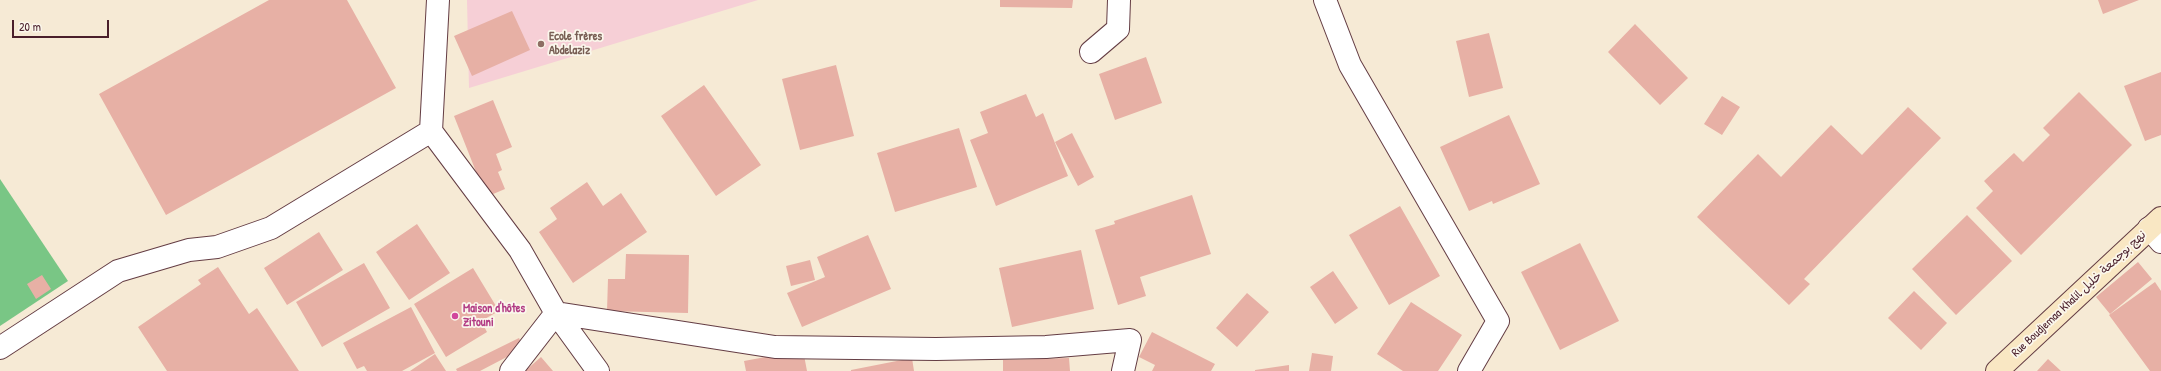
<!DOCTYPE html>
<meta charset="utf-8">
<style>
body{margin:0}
#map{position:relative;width:2161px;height:371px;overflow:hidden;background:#f6ead5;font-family:"Patrick Hand",sans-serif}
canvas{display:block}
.scale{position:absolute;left:12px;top:20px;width:97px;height:18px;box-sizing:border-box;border:2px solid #4a1f2b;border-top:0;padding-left:5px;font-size:12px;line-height:14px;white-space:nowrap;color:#4a1f2b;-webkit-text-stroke:3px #fbf7ec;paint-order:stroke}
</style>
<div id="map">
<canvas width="2161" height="371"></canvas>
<div class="scale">20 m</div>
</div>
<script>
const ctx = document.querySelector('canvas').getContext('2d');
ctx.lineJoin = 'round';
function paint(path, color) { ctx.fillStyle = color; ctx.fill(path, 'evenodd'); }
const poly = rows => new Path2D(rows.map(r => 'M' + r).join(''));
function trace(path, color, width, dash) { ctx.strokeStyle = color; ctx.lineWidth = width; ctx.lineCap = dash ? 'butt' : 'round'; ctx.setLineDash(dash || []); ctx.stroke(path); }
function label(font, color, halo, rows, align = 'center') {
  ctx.font = font + ' "Patrick Hand","Playpen Sans Arabic",sans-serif'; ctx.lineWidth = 3.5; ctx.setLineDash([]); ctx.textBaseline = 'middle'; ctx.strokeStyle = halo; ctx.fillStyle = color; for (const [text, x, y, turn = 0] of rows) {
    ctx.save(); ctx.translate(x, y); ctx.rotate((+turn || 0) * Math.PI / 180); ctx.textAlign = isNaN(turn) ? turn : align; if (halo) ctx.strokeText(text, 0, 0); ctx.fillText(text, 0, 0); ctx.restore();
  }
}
paint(poly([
 [467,0,758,0,469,88]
]), '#f6cfd6');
paint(poly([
 [0,179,68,281,0,326]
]), '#79c685');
paint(poly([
 [269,0,347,0,396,88,166,215,99,94],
 [1000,0,1073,0,1072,8,1000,7],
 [2098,0,2139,0,2103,14],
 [512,11,530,50,472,76,454,36],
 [1635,24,1688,78,1660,105,1608,52],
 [1489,33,1503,88,1469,97,1456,41],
 [1146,57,1162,103,1115,120,1099,74],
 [836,65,854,136,800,150,782,79],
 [2161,72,2161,135,2145,141,2124,86],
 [704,85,761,165,716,196,661,116],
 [2079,92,2132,145,2021,255,1976,208,1993,191,1984,181,2014,153,2023,162,2050,135,2043,128],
 [1026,94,1036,117,1043,113,1068,176,996,206,970,140,988,133,980,112],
 [1722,96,1740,107,1722,135,1704,124],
 [493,100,512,147,496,154,502,170,498,172,505,189,486,197,454,116],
 [1908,107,1941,138,1804,279,1810,284,1789,305,1697,217,1758,154,1781,177,1831,125,1862,155],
 [1509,115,1540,184,1493,204,1492,201,1469,211,1440,147],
 [959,128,977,187,895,212,877,153],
 [1072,133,1094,177,1078,186,1055,142],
 [587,182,603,206,621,193,647,232,573,283,539,232,557,219,550,208],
 [1192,195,1211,254,1140,277,1146,296,1118,305,1095,230,1115,224,1114,221],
 [1400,206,1440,276,1389,305,1349,235],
 [1967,215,2012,261,1956,315,1912,269],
 [417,224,450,273,409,300,376,252],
 [319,232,343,270,287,305,264,268],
 [868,235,891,289,802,327,787,293,825,277,817,257],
 [1580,243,1619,321,1560,350,1521,272],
 [1081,250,1094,309,1012,327,999,268],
 [626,254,689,255,688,313,607,311,608,279,625,279],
 [810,260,815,280,791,286,786,266],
 [2138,262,2152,279,2110,314,2096,297],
 [364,263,390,308,322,347,296,302],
 [218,267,249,314,257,308,299,371,167,371,138,327,201,284,198,280],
 [473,268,499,311,481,321,487,332,446,357,414,304],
 [1333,271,1358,308,1335,324,1310,287],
 [42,275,51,289,36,299,27,284],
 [2155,282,2161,291,2161,371,2150,371,2109,315],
 [1914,291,1947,323,1921,350,1888,318],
 [1247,293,1269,312,1237,347,1216,328],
 [1411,302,1462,335,1438,371,1403,371,1377,354],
 [411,307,435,353,402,371,367,371,364,366,357,369,343,343],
 [1152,332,1215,364,1211,371,1152,371,1155,365,1139,357],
 [519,338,524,348,480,371,457,371,456,369],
 [803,350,807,371,746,371,744,361],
 [1312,353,1333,356,1331,371,1309,371],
 [435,354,446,371,410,371],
 [541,357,553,371,525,371],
 [912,358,914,371,851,371,851,370],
 [1069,358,1070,371,1003,371,1003,360],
 [2048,359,2061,371,2037,371],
 [1289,365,1289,371,1255,371,1255,370]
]), '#e7b0a5');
const street = poly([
 [438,0,431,131,520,250,556,313,598,371],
 [1325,0,1350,65,1498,321,1469,371],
 [1091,52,1118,29,1119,0],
 [2149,228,2161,242],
 [0,348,118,271,189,250,217,247,271,228,431,131],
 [511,371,556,313,775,347,936,349,1046,347,1130,340,1123,371]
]);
const secondary = poly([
 [1997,371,2161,218]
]);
trace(street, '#643d44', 24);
trace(secondary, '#643d44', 24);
trace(street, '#fff', 22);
trace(secondary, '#f9e7c3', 22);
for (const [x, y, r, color] of [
 [541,44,4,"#8d6e63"],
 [455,316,4,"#d1479c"]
]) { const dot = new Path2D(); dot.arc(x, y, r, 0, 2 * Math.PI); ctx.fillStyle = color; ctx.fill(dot); trace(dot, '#fbf7ec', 1.5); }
label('bold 12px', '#785e54', '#fbf7ec', [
 ["Ecole frères",549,37],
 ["Abdelaziz",549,51]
], 'left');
label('12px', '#4a1f2b', '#fbf7ec', [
 ["Rue Boudjemaa Khalil نهج بوجمعة خليل",2079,294,-43]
]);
label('bold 12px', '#b23c85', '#fbf7ec', [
 ["Maison d'hôtes",463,309],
 ["Zitouni",463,323]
], 'left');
</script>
